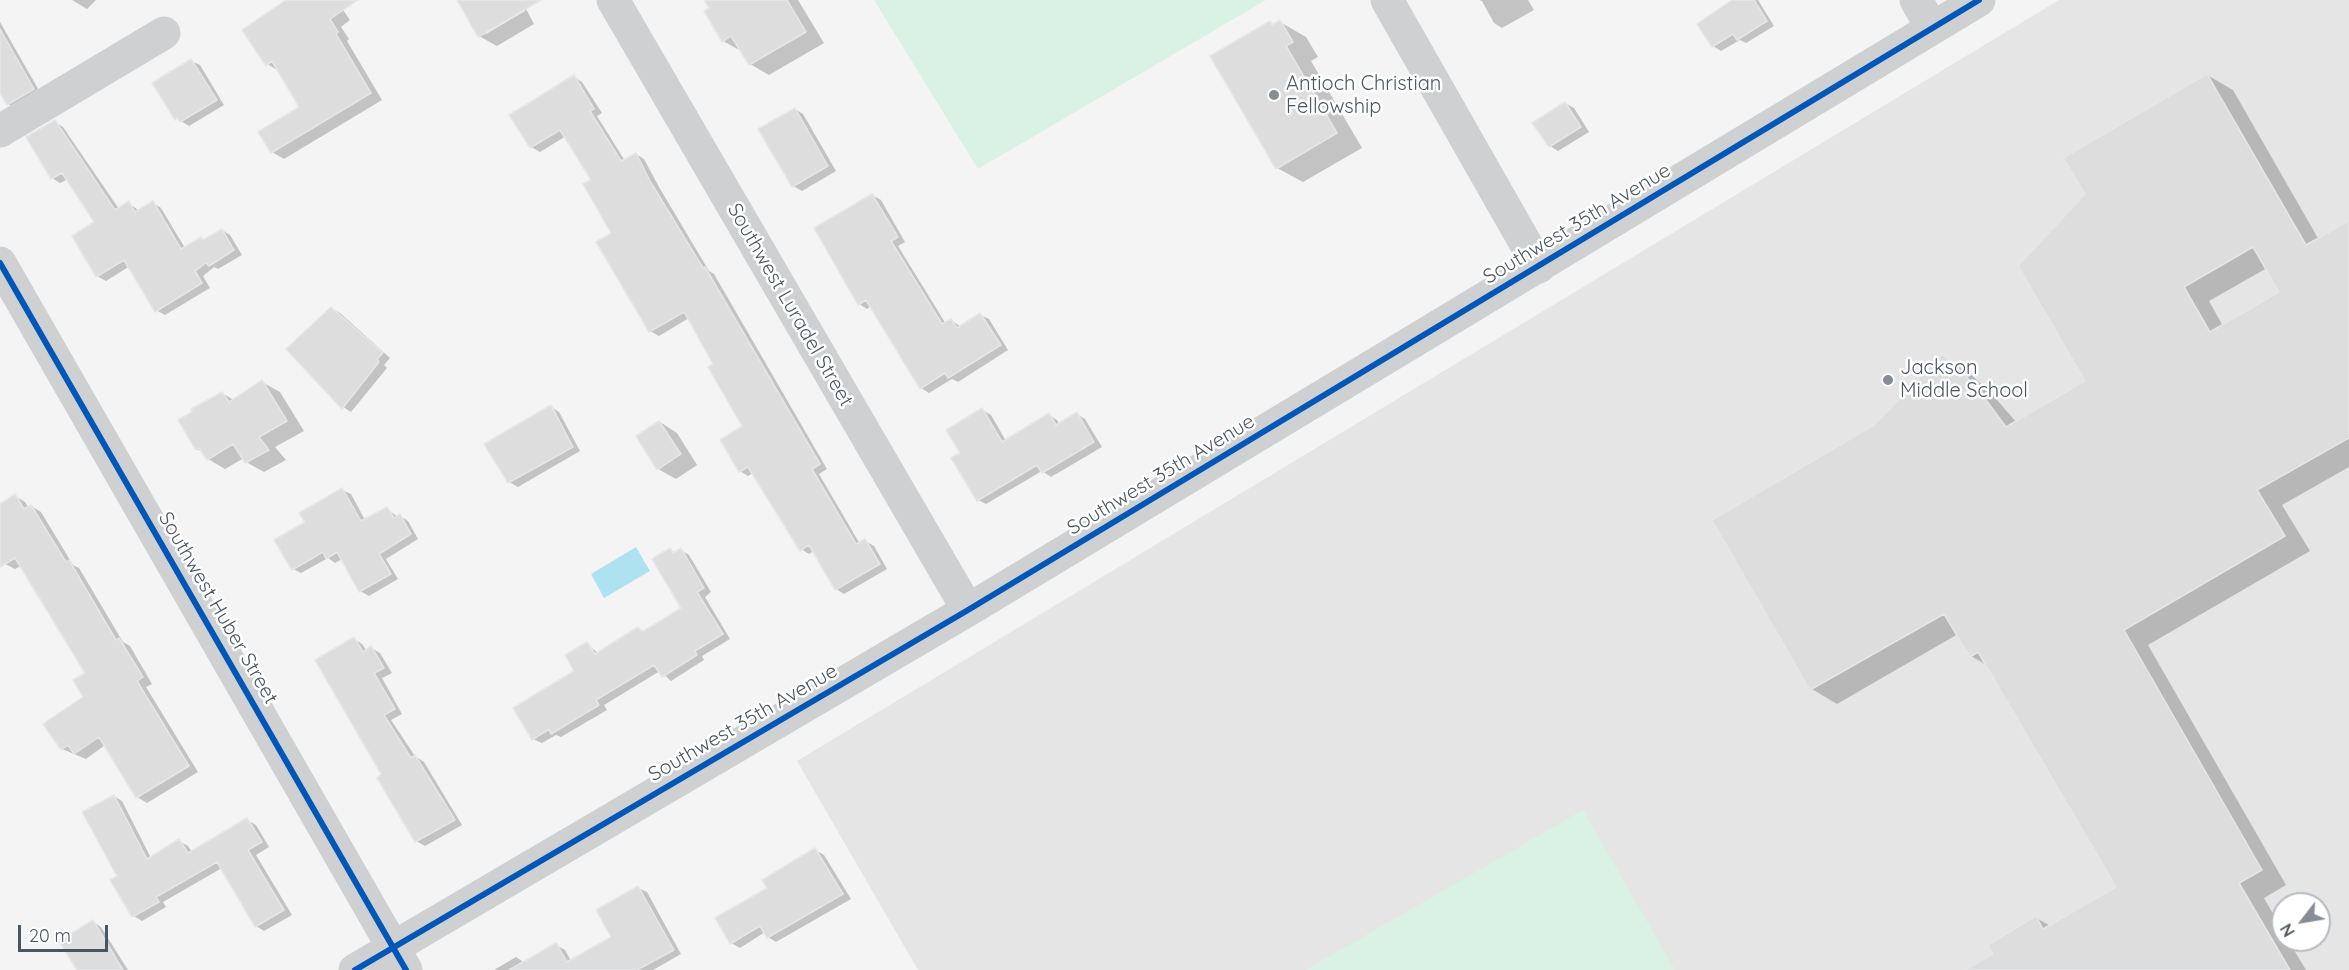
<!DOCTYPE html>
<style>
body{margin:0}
#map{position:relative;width:2349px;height:970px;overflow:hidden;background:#f4f4f4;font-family:Quicksand,sans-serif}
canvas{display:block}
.north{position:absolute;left:2271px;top:892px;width:60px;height:60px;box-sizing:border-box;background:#fff;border:2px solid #b7bbc0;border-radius:50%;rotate:239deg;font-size:16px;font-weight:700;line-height:24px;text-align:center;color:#4a5661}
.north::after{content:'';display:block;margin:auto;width:21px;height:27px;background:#868d94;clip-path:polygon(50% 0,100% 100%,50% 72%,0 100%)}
.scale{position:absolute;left:18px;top:925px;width:90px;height:27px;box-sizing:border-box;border:3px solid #4a5661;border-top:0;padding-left:8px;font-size:18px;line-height:21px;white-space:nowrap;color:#4a5661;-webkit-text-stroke:4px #fff;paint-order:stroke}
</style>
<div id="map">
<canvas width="2349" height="970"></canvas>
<div class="north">N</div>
<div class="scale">20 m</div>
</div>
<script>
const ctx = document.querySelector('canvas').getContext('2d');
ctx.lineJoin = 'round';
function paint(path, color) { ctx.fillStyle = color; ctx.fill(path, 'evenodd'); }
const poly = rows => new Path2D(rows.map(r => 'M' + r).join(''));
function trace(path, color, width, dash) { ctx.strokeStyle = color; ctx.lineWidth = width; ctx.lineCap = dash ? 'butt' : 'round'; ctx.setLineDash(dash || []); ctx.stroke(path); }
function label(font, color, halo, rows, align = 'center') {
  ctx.font = font + ' Quicksand,sans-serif'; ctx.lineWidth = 5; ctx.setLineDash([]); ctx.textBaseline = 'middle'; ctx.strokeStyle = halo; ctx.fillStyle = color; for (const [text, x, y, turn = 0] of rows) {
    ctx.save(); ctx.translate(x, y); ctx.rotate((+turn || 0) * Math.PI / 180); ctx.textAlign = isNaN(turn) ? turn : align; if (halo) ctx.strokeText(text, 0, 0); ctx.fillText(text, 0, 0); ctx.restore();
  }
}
paint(poly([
 [2059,0,2349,0,2349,970,918,970,797,761],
 [2283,904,2319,904,2319,940,2283,940]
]), '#e6e5e6');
paint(poly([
 [874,0,1266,0,978,169],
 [1583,810,1675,970,1306,970]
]), '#d9f2e3');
paint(poly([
 [636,547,650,571,604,598,591,574]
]), '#aee2f0');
paint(poly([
 [72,0,96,0,87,9],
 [289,0,336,0,350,20,341,27,349,39,347,41,382,100,284,159,272,152,301,108,279,71,267,64],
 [459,0,524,0,522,1,534,24,497,46,479,36],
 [523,8,525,11,486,34,486,31],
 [706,0,798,0,824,43,769,75,750,64,743,52,723,41],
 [1479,0,1528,0,1534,10,1502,28,1494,23,1482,1],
 [1739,0,1758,0,1774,26,1746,43,1740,40,1721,51,1713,46],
 [0,22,41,94,17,109,8,104,0,90],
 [1280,22,1306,37,1318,57,1311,61,1362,148,1303,182,1277,168,1270,23,1274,25],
 [191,61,200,65,224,105,189,126,176,118],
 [2207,75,2233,90,2319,240,2349,222,2349,467,2282,505,2310,551,2148,645,2286,885,2264,898,2283,931,2283,940,2288,940,2306,970,1974,970,2036,918,2051,926,2118,887,1988,666,1971,656,1958,634,1837,704,1812,689,1875,427,1942,356,1967,371,1990,392,2017,423,2087,381],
 [2267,268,2281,293,2223,326,2209,301],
 [574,77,582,82,602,113,597,116,625,161,636,154,644,159,659,187,709,271,714,274,827,469,819,474,860,544,865,541,874,546,887,569,844,594,836,589,814,551,809,554,801,549,753,473,748,476,740,471,744,427,715,364,689,318,659,336,650,331,593,180,566,136,540,152,531,147,511,115],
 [1565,103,1574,108,1589,132,1558,151,1550,146],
 [795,109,803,114,836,171,802,191,793,186],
 [55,122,63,127,119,209,129,203,139,211,153,203,161,208,185,248,201,238,205,241,222,230,230,235,242,255,218,269,214,267,203,276,210,288,165,315,156,310,130,266,106,281,97,276,96,223,68,179,60,183,52,178],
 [872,195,881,200,905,242,898,246,946,324,951,320,961,327,980,315,989,319,1008,350,958,382,952,379,929,393,921,388,871,306,867,309,859,304],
 [331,308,340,313,390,358,384,365,387,368,351,412,343,407],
 [262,382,280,392,304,431,275,447,286,460,264,472,246,462,244,458,225,469,208,459,204,453,197,449,222,393,234,400],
 [551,407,559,412,580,451,518,487,509,482,486,444],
 [982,410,991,415,1006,441,1049,415,1057,420,1060,425,1077,414,1085,419,1102,447,1051,477,1042,471,986,504,978,500,962,453],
 [660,422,677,433,697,465,676,479,658,469],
 [342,490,351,494,365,520,387,509,398,517,400,516,408,521,418,539,386,559,398,579,369,596,360,591,342,559,335,563,328,558,301,573,293,569,307,523],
 [15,496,25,502,29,508,31,506,41,512,73,565,79,568,123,642,130,646,152,684,146,687,198,772,147,803,137,797,105,745,86,759,62,749,85,698,87,673,21,566,15,569,5,564,0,555,0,505],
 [670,550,676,553,681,550,689,555,711,592,705,597,730,639,702,656,704,660,671,681,660,671,604,705,607,710,561,737,556,735,542,743,533,739,576,671,587,644,598,653,638,628,645,632,683,608],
 [354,639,362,644,367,651,371,648,380,653,392,673,382,678,402,714,391,720,415,756,424,762,462,825,425,846,416,841,383,774],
 [114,796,122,801,151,858,179,841,188,846,192,852,247,820,256,825,269,847,256,855,292,915,264,931,256,926,222,868,163,902,166,907,142,921,134,916,113,881,119,877],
 [815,850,824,855,851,899,776,942,768,937,765,932,740,948,731,943,769,888],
 [638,888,647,892,681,954,653,970,607,970,613,938],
 [93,922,101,927,128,970,76,970],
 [556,945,565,950,576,970,494,970,516,957,525,963]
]), '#0003');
const building = poly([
 [286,0,358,0,330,19,338,32,336,34,371,93,271,153,258,132,299,107,272,61,266,66,242,30,286,0],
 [457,0,541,0,478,37,457,0],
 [704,0,787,0,806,32,749,65,731,36,722,42,704,11,709,8,704,0],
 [1732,0,1754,0,1767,21,1737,40,1733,34,1712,47,1697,24,1732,0],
 [1280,20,1293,42,1286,46,1337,133,1276,169,1210,56,1270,21,1272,25,1280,20],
 [0,29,34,89,7,105,0,93,0,29],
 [191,59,217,100,180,122,177,118,175,120,152,83,191,59],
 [2207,74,2306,245,2349,221,2349,438,2257,490,2285,536,2124,630,2262,870,2239,883,2290,970,1965,970,1993,954,1988,945,2036,916,2043,929,2116,887,1978,652,1970,657,1944,614,1810,690,1712,520,1874,425,1942,354,1965,375,1986,400,2006,427,2085,381,2018,266,2085,194,2063,158,2207,74],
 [2253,247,2279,292,2210,332,2184,287,2253,247],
 [574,75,594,109,590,111,621,161,636,153,650,181,703,268,705,267,820,464,812,469,856,544,865,539,880,564,835,590,809,545,800,551,748,467,739,472,720,440,742,426,708,367,713,364,684,312,649,332,635,308,596,242,611,233,583,184,591,180,560,130,530,148,509,115,574,75],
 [1565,102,1581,127,1549,147,1532,123,1565,102],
 [795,108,828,166,792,187,758,129,795,108],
 [55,120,115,210,129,201,135,212,153,201,181,249,201,237,203,240,222,229,234,250,209,266,206,263,195,271,202,283,155,312,124,260,96,277,72,236,94,222,62,173,51,179,26,137,55,120],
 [872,194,898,237,891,241,942,324,951,319,957,328,980,313,1001,345,948,378,945,373,920,389,866,300,858,305,814,228,872,194],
 [331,307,383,353,377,359,379,362,342,409,286,349,331,307],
 [262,380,287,421,259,437,269,450,245,463,233,444,207,460,199,448,196,450,178,420,192,412,191,409,222,392,229,402,262,380],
 [551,405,573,447,508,483,484,444,551,405],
 [982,408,1002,442,1049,413,1056,425,1077,412,1094,442,1042,473,1037,465,977,501,951,458,960,453,946,430,982,408],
 [659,421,681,454,657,470,636,436,659,421],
 [342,488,361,521,387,507,394,518,400,514,411,534,379,554,391,574,359,592,337,552,326,559,323,552,292,570,274,540,305,522,299,513,342,488],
 [15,494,24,509,31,505,66,562,69,560,116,640,119,638,143,677,137,681,189,766,136,798,99,737,74,754,68,745,61,750,43,724,83,697,73,680,85,673,15,558,0,567,0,504,15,494],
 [670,548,673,553,681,548,704,588,697,592,723,634,695,651,697,655,662,677,654,665,596,700,599,705,551,734,549,729,532,740,513,708,574,671,565,655,587,642,595,654,638,627,642,632,681,608,652,559,670,548],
 [354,637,363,652,371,646,384,668,374,673,395,709,384,715,411,758,415,755,455,820,415,842,377,778,381,774,315,660,354,637],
 [114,795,147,859,179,839,188,853,247,818,262,842,248,850,284,910,255,927,217,862,156,897,159,902,132,917,110,880,117,876,82,812,114,795],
 [815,848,843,894,767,938,760,926,730,944,715,918,767,888,762,880,815,848],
 [638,886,674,950,637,970,509,970,556,943,567,962,611,937,596,910,638,886],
 [93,920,123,970,77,970,59,941,93,920]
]);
paint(building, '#ddddde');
trace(building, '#e5e6e7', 1.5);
trace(poly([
 [613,0,968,610],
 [1387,0,1539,267],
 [1916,0,1932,28],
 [0,131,164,33],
 [0,263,406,970],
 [355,970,968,610,1979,0]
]), '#ced0d2', 33);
trace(poly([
 [0,263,406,970],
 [355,970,968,610,1979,0]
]), '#0057b8', 6);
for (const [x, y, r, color] of [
 [1274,95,6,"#868d94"],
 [1888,380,6,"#868d94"]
]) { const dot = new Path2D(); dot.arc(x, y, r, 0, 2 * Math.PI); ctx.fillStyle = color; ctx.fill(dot); trace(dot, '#fff', 2); }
label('20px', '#4a5661', '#fff', [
 ["Antioch Christian",1286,84],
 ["Fellowship",1286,107],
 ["Jackson",1900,368],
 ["Middle School",1900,391]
], 'left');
label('20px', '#4a5661', '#fff', [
 ["Southwest 35th Avenue",1577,224,-31],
 ["Southwest Luradel Street",790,305,60],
 ["Southwest 35th Avenue",1161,475,-31],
 ["Southwest Huber Street",218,608,60],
 ["Southwest 35th Avenue",743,723,-30]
]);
</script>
